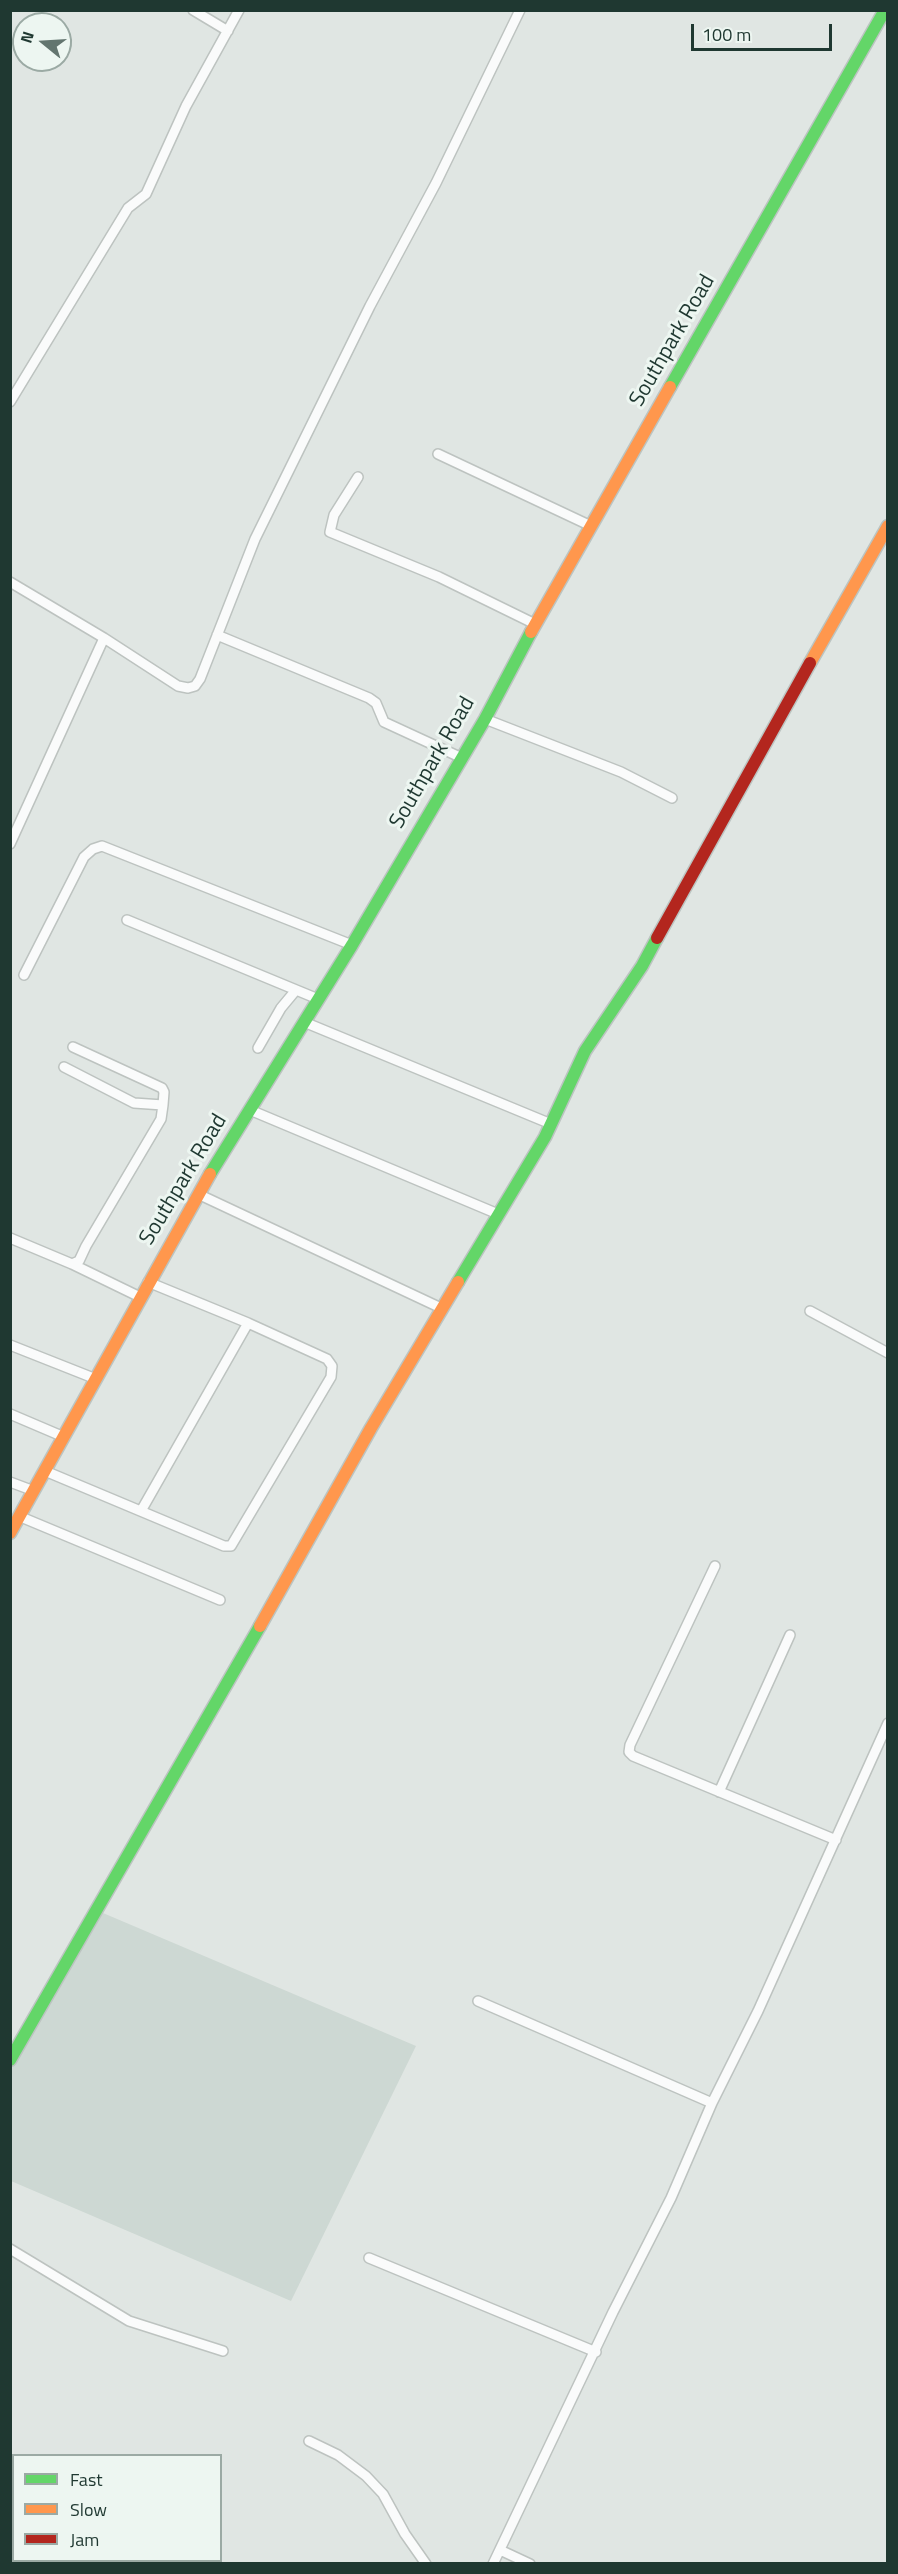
<!DOCTYPE html>
<style>
body{margin:0}
#map{position:relative;width:898px;height:2574px;overflow:hidden;background:#e0e6e3;font-family:"Titillium Web",sans-serif}
canvas{display:block}
.frame{position:absolute;inset:0;border:12px solid #1f3831;pointer-events:none}
.legend{position:absolute;left:12px;top:2454px;width:210px;height:108px;box-sizing:border-box;background:#edf6f1;border:2px solid #9baaa4;margin:0;padding:8px 10px;list-style:none;font-size:18px;color:#1f3831}
.legend li{display:flex;align-items:center;gap:12px;height:30px}
.legend b{width:30px;border:2px solid #9baaa4}
.north{position:absolute;left:12px;top:12px;width:60px;height:60px;box-sizing:border-box;background:#edf6f1;border:2px solid #9baaa4;border-radius:50%;rotate:288deg;font-size:16px;font-weight:700;line-height:24px;text-align:center;color:#1f3831}
.north::after{content:'';display:block;margin:auto;width:21px;height:27px;background:#63756f;clip-path:polygon(50% 0,100% 100%,50% 72%,0 100%)}
.scale{position:absolute;left:691px;top:24px;width:141px;height:27px;box-sizing:border-box;border:3px solid #1f3831;border-top:0;padding-left:8px;font-size:18px;line-height:21px;white-space:nowrap;color:#1f3831;-webkit-text-stroke:4px #edf6f1;paint-order:stroke}
</style>
<div id="map">
<canvas width="898" height="2574"></canvas>
<div class="frame"></div>
<ul class="legend">
<li><b style="height:8px;background:#63d668"></b>Fast</li>
<li><b style="height:8px;background:#ff974d"></b>Slow</li>
<li><b style="height:8px;background:#b3261e"></b>Jam</li>
</ul>
<div class="north">N</div>
<div class="scale">100 m</div>
</div>
<script>
const ctx = document.querySelector('canvas').getContext('2d');
ctx.lineJoin = 'round';
function paint(path, color) { ctx.fillStyle = color; ctx.fill(path, 'evenodd'); }
const poly = rows => new Path2D(rows.map(r => 'M' + r).join(''));
function trace(path, color, width, dash) { ctx.strokeStyle = color; ctx.lineWidth = width; ctx.lineCap = dash ? 'butt' : 'round'; ctx.setLineDash(dash || []); ctx.stroke(path); }
function label(font, color, halo, rows, align = 'center') {
  ctx.font = font + ' "Titillium Web",sans-serif'; ctx.lineWidth = 6; ctx.setLineDash([]); ctx.textBaseline = 'middle'; ctx.strokeStyle = halo; ctx.fillStyle = color; for (const [text, x, y, turn = 0] of rows) {
    ctx.save(); ctx.translate(x, y); ctx.rotate((+turn || 0) * Math.PI / 180); ctx.textAlign = isNaN(turn) ? turn : align; if (halo) ctx.strokeText(text, 0, 0); ctx.fillText(text, 0, 0); ctx.restore();
  }
}
paint(poly([
 [103,1913,416,2046,291,2301,11,2181,11,2069]
]), '#cdd8d3');
const street = poly([
 [193,10,228,31],
 [10,402,128,208,146,194,186,106,239,10],
 [438,454,591,526],
 [358,477,334,515,330,532,439,577,535,624],
 [10,582,104,638],
 [217,635,369,698,376,703,384,722,462,758],
 [485,719,621,772,672,798],
 [10,844,104,638,178,686,188,688,195,686,200,679,255,539,370,306,436,183,520,10],
 [127,920,318,999],
 [24,975,84,857,93,849,102,846,352,945],
 [304,1022,551,1124],
 [258,1048,281,1008,296,990],
 [64,1067,134,1103,163,1105,164,1092,162,1088,73,1047],
 [250,1110,498,1214],
 [198,1194,441,1308],
 [10,1238,72,1264,79,1261,86,1246,161,1119,163,1105],
 [72,1264,140,1297],
 [810,1311,888,1353],
 [10,1345,96,1379],
 [10,1414,64,1437],
 [45,1471,224,1546,231,1546,331,1377,332,1366,327,1359,248,1323,148,1282],
 [10,1482,34,1491],
 [141,1511,248,1323],
 [21,1517,220,1600],
 [715,1566,630,1745,629,1752,633,1756,836,1840],
 [719,1792,790,1635],
 [478,2001,712,2103],
 [10,2249,129,2321,223,2351],
 [369,2258,596,2352],
 [309,2441,338,2455,366,2476,383,2494,405,2534,426,2564],
 [500,2550,530,2564],
 [493,2564,613,2312,671,2198,712,2103,758,2011,888,1723]
]);
const fast = poly([
 [670,387,885,10],
 [210,1174,352,945,485,719,531,632],
 [458,1282,545,1137,585,1051,642,966,657,938],
 [10,2060,260,1626]
]);
const slow = poly([
 [531,632,670,387],
 [810,663,888,526],
 [10,1533,210,1174],
 [260,1626,371,1428,458,1282]
]);
const jam = poly([
 [657,938,810,663]
]);
trace(street, '#bdc3c0', 12);
trace(fast, '#bcc4c1', 15);
trace(slow, '#bcc4c1', 15);
trace(jam, '#bcc4c1', 15);
trace(street, '#fafbfb', 9);
trace(fast, '#63d668', 12);
trace(slow, '#ff974d', 12);
trace(jam, '#b3261e', 12);
label('22px', '#1f3831', '#edf6f1', [
 ["Southpark Road",673,341,-60],
 ["Southpark Road",433,763,-60],
 ["Southpark Road",184,1180,-59]
]);
</script>
